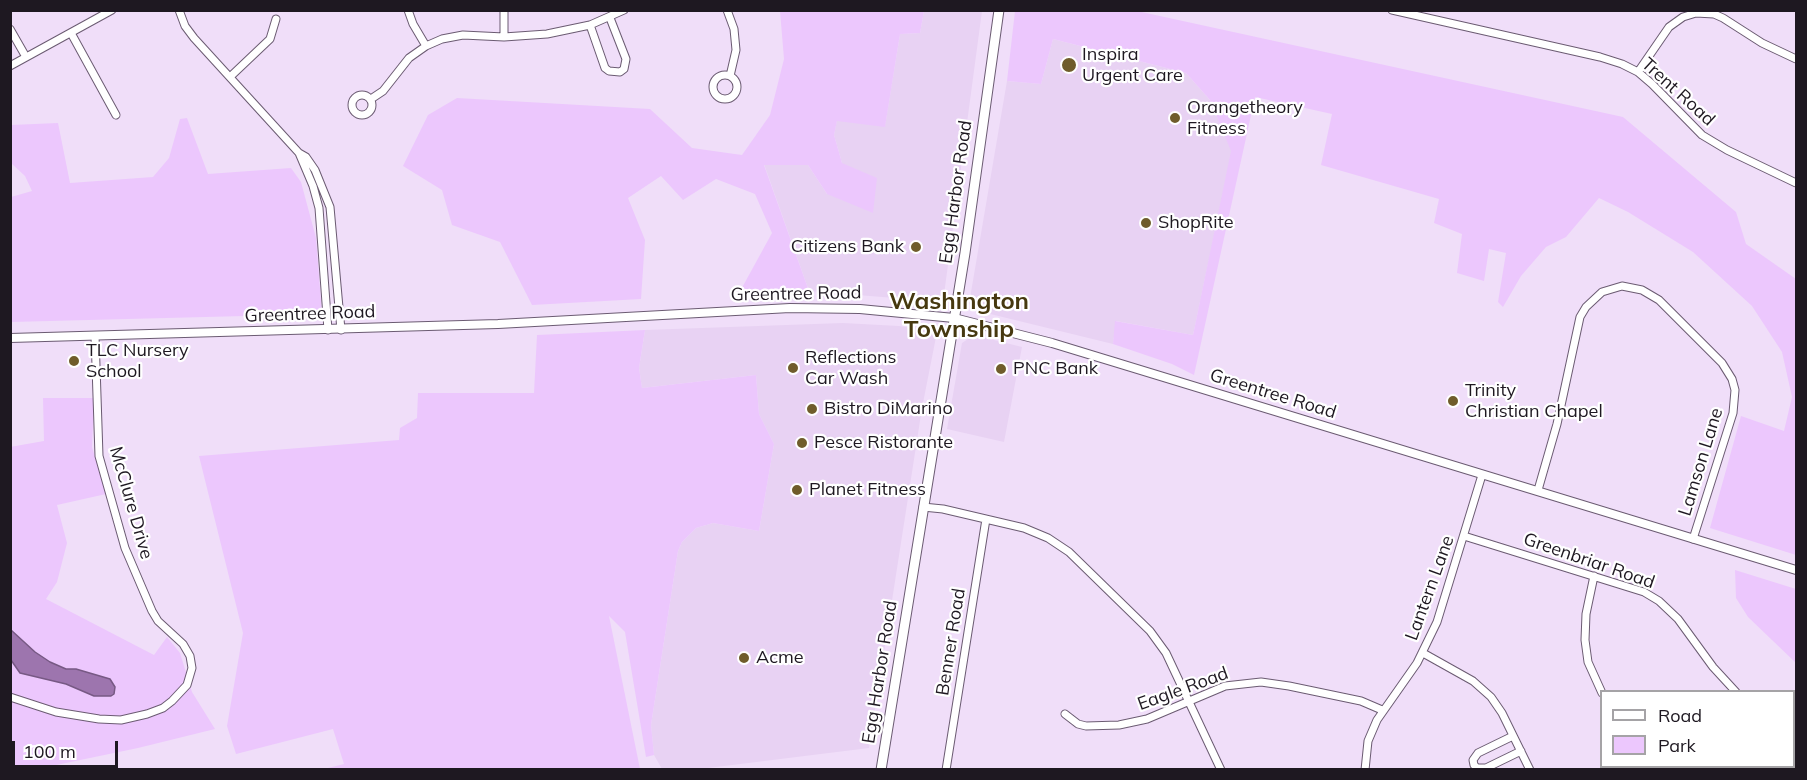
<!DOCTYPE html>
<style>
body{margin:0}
#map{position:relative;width:1807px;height:780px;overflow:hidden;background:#f0def9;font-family:Mulish,sans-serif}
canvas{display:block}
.frame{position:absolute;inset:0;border:12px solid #1e1821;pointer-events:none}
.legend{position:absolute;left:1600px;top:690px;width:195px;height:78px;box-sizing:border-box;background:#fff;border:2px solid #a5a3a6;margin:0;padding:8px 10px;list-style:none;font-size:18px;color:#1e1821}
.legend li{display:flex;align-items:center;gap:12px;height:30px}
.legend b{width:30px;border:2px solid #a5a3a6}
.scale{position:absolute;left:12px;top:741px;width:106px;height:27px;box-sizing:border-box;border:3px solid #1e1821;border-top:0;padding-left:8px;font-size:18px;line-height:21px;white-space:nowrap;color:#1e1821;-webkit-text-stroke:4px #fff;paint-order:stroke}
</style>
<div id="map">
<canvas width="1807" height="780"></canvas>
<div class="frame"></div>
<ul class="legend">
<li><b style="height:8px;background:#fff"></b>Road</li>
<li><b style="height:16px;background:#ecc7fd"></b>Park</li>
</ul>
<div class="scale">100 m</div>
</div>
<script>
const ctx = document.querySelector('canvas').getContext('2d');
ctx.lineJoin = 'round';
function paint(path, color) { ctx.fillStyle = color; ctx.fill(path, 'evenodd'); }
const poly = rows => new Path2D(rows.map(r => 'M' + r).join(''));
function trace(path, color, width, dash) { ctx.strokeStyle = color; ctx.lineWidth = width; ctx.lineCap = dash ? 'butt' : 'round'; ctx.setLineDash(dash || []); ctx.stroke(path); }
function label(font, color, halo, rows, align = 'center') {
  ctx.font = font + ' Mulish,sans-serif'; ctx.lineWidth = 4.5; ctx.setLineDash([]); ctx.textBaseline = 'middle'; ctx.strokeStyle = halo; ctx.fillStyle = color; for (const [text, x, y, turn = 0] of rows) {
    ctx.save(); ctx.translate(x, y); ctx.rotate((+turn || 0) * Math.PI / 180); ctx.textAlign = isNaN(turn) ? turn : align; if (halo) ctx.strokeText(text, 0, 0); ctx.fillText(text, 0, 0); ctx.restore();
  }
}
paint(poly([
 [924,11,982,11,943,302,809,291,764,164,808,165,827,194,842,163,834,135,837,120,885,126,900,34,920,33],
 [1053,39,1186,73,1210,100,1232,151,1193,335,1116,321,1113,344,974,310,969,304,1007,81,1041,84],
 [843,323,899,326,937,332,922,408,869,748,700,769,662,769,654,755,651,725,678,551,682,542,696,528,713,523,759,531,774,444,759,414,756,375,642,388,639,368,645,330],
 [974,335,1022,347,1004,442,947,429,962,343]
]), '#e8d2f3');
paint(poly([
 [780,11,924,11,920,33,900,34,885,127,837,121,834,135,842,163,877,178,873,213,827,194,808,165,764,165,809,291,738,295,772,233,755,194,716,179,683,200,661,176,628,198,645,240,641,299,532,305,500,242,452,225,442,190,403,166,428,115,457,98,650,109,692,148,742,155,770,115,784,59],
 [1015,11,1137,11,1623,117,1736,212,1746,244,1796,279,1796,458,1795,464,1796,555,1710,528,1741,416,1784,431,1792,397,1782,352,1752,306,1693,252,1628,212,1599,198,1566,237,1546,247,1521,276,1503,307,1498,302,1506,253,1489,249,1484,281,1457,273,1462,234,1434,223,1439,199,1321,165,1332,114,1255,97,1194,375,1172,364,1113,344,1115,321,1193,335,1231,151,1210,100,1186,73,1053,39,1041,84,1007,81],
 [187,118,208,174,291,168,301,182,316,238,322,314,11,322,11,197,32,191,25,176,11,163,11,125,58,123,70,183,153,177,169,158,180,119],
 [645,330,639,368,642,388,756,375,759,414,774,444,759,531,713,523,696,528,682,542,678,551,651,725,654,755,646,757,625,632,609,616,640,769,324,769,344,764,333,729,236,754,227,726,243,633,199,456,399,440,400,428,417,418,418,393,534,393,537,335],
 [43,398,94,398,92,447,106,494,57,505,67,543,57,582,46,599,154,655,167,637,180,653,192,692,215,729,138,748,37,769,15,769,10,753,10,447,44,441],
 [1735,570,1796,589,1796,663,1748,617,1736,598]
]), '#ecc7fd');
const water = poly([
 [11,630,35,652,50,662,66,669,76,669,110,679,115,687,114,694,111,696,94,696,66,684,20,673,11,660,11,630]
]);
paint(water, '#9d75ae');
trace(water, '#775984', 1.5);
const minor = poly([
 [179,10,185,26,194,38,299,153,313,186,319,208,328,330],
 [408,10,413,24,426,46],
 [504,10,504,37],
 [727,10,734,29,736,50,730,76],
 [1392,10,1600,57,1622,64,1638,72,1652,84,1702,135,1727,150,1796,183],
 [590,25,605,68,609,71,620,72,624,69,626,59,610,18],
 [10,29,26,57],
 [71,33,116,115],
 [10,66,112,10],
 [1638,72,1669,27,1683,17,1696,13,1714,14,1723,18,1762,43,1796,59],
 '713 87a12 12 0 1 1 24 0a12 12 0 1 1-24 0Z',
 [231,76,270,39,276,19],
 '352 105a10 10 0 1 1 20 0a10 10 0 1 1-20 0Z',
 [371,99,383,91,409,58,426,46,442,39,463,35,504,37,547,34,590,25,624,10],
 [299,153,306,157,315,170,330,207,341,330],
 [1538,490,1557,424,1580,317,1586,307,1602,292,1622,286,1642,290,1659,300,1722,363,1732,379,1735,390,1733,413,1693,539],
 [923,507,943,509,1024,528,1048,538,1069,552,1150,631,1166,653,1221,770],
 [1464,536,1644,592,1659,601,1678,619,1713,667,1736,692],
 [1594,576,1586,614,1585,640,1588,662,1602,693],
 [1423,653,1473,681,1491,697,1502,713,1530,770],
 [10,697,56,712,99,719,121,720,147,714,163,708,172,701,187,685,192,668,190,656,183,644,158,621,152,611,125,548,99,456,95,336],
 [1065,714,1078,724,1086,726,1119,725,1147,719,1225,686,1261,682,1289,686,1361,701,1382,710],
 [1794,730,1796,731],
 [1513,736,1478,753,1473,760,1474,765,1477,768,1486,768,1521,751],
 [1656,766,1660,770],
 [946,770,986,519],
 [1365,770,1368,741,1377,720,1417,663,1437,622,1482,475]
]);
const tertiary = poly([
 [10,338,498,324,790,308,860,309,954,318,1052,343,1796,570]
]);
const secondary = poly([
 [881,770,965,253,999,10]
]);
trace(minor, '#6b5b72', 9);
trace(tertiary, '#6b5b72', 10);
trace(secondary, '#6b5b72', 11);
trace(minor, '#fff', 7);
trace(tertiary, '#fff', 8);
trace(secondary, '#fff', 9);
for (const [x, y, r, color] of [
 [1069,65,8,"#6f5c2b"],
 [1175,118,6,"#6f5c2b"],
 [1146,223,6,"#6f5c2b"],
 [916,247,6,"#6f5c2b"],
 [74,361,6,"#6f5c2b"],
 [793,368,6,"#6f5c2b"],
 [1001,369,6,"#6f5c2b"],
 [1453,401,6,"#6f5c2b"],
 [812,409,6,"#6f5c2b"],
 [802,443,6,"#6f5c2b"],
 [797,490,6,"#6f5c2b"],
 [744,658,6,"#6f5c2b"]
]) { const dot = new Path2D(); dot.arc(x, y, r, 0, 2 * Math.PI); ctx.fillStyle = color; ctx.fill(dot); trace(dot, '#fff', 2); }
label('18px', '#1e1821', '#fff', [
 ["Inspira",1082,55],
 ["Urgent Care",1082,76],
 ["Orangetheory",1187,108],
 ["Fitness",1187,129],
 ["ShopRite",1158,223],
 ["Citizens Bank",904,247,"right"],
 ["TLC Nursery",86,351],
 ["School",86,372],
 ["Reflections",805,358],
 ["Car Wash",805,379],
 ["PNC Bank",1013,369],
 ["Trinity",1465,391],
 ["Christian Chapel",1465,412],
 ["Bistro DiMarino",824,409],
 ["Pesce Ristorante",814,443],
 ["Planet Fitness",809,490],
 ["Acme",756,658]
], 'left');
label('18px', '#1e1821', '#fff', [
 ["Trent Road",1678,92,42],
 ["Egg Harbor Road",956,192,-82],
 ["Greentree Road",796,294,-1],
 ["Greentree Road",310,314,-2],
 ["Greentree Road",1273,394,17],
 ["Lamson Lane",1701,462,-73],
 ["McClure Drive",131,503,74],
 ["Greenbriar Road",1589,561,19],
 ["Lantern Lane",1430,588,-70],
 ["Benner Road",951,642,-81],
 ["Egg Harbor Road",880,672,-81],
 ["Eagle Road",1183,689,-20]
]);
label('bold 24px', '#46380f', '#fff', [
 ["Washington",959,302],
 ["Township",959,330]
]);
</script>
